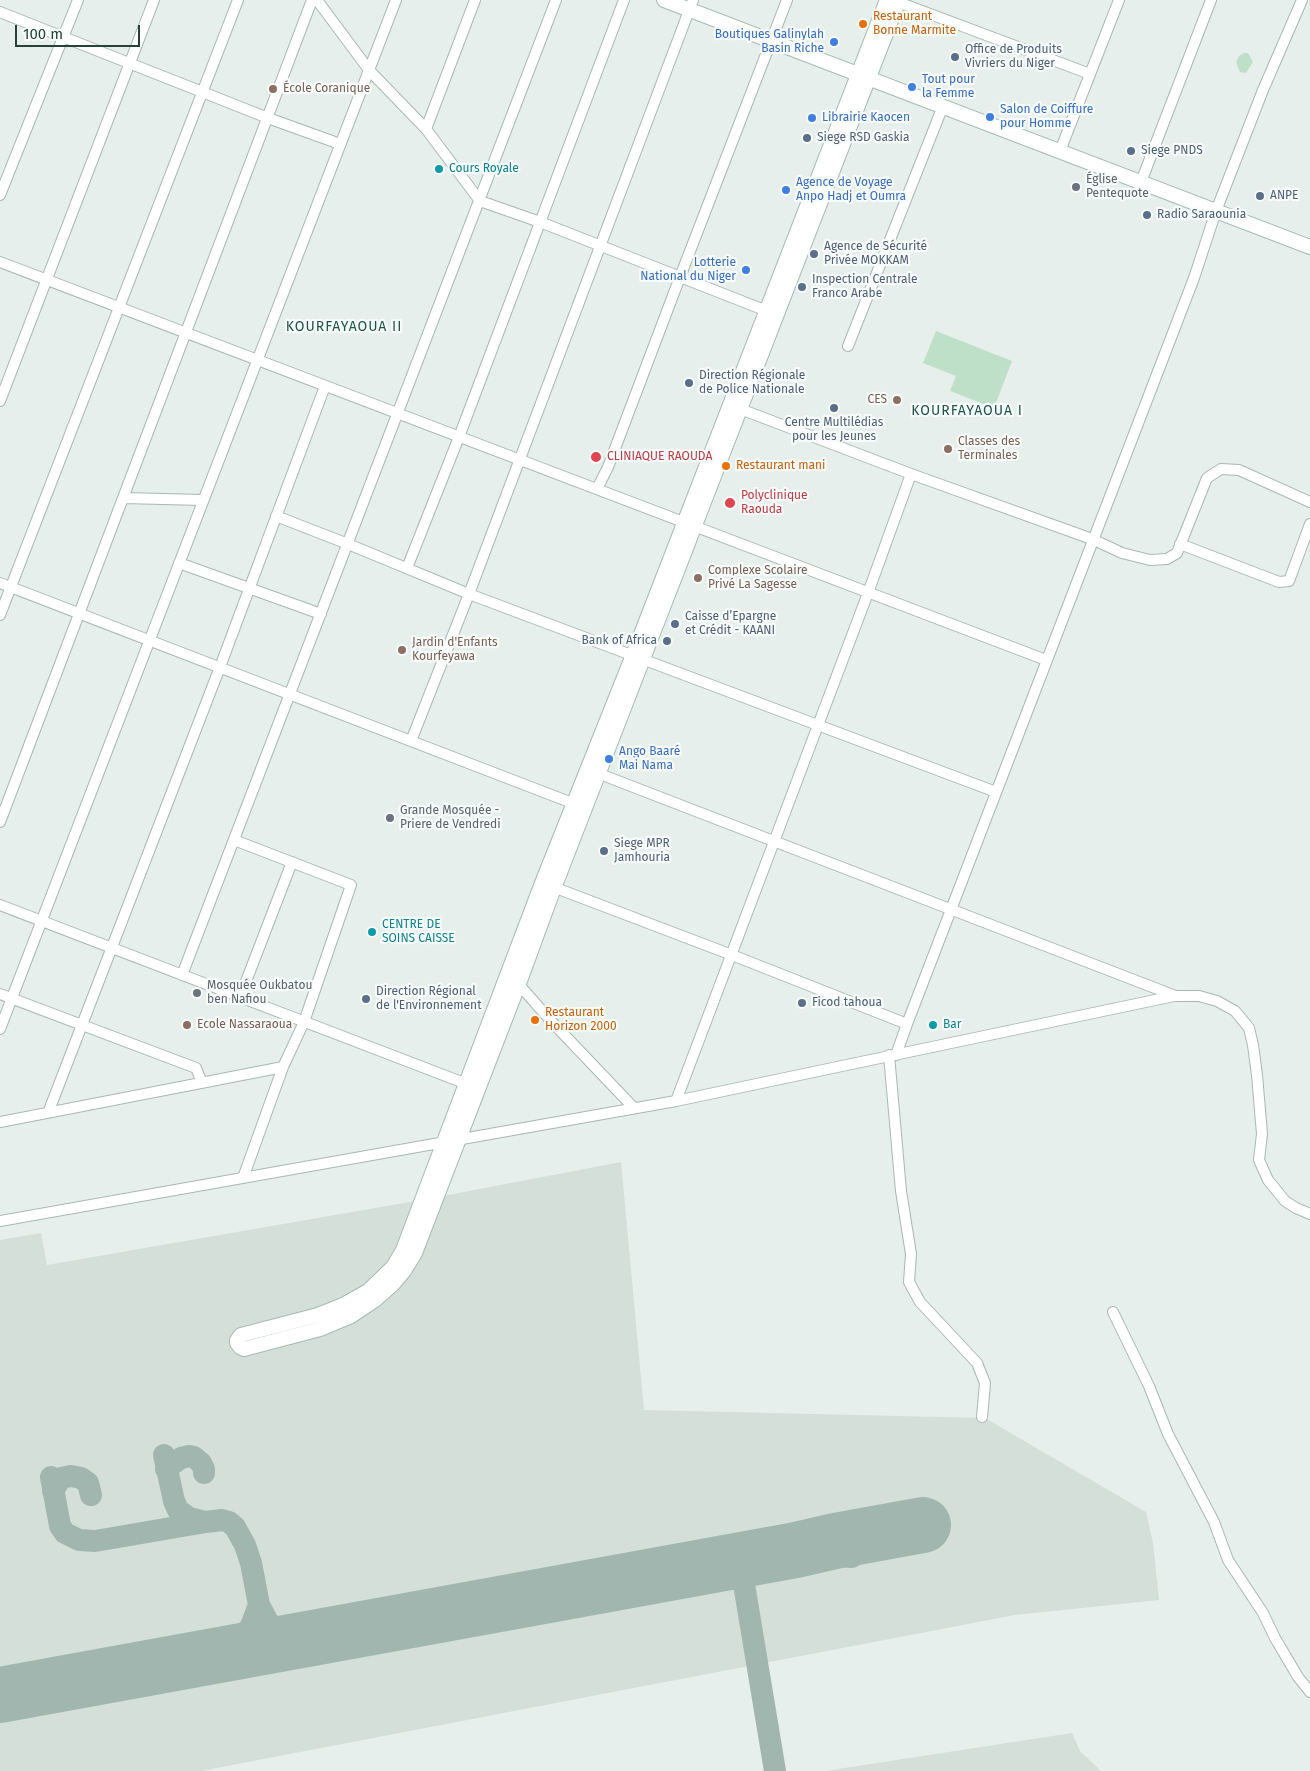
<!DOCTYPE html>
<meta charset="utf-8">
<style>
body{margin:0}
#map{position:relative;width:1310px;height:1771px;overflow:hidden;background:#e6efeb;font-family:"Fira Sans",sans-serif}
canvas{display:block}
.scale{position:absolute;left:15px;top:25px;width:125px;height:22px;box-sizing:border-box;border:2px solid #24423a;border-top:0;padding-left:6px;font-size:15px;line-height:18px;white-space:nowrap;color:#24423a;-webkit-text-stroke:4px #f7fbf9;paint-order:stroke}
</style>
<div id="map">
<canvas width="1310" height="1771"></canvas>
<div class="scale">100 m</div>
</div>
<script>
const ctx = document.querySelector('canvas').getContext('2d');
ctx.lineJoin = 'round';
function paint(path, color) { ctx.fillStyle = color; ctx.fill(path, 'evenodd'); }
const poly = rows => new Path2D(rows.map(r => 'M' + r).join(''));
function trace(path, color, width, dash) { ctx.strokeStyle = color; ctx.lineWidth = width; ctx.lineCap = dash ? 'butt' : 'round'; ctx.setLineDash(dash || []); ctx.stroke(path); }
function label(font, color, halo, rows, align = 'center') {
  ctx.font = font + ' "Fira Sans",sans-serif'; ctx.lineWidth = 4.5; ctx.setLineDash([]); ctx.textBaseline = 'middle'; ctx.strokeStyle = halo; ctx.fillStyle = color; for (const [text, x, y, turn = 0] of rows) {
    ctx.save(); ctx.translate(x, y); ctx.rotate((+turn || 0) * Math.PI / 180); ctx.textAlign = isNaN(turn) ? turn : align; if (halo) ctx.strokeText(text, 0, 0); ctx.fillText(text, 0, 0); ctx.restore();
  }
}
paint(poly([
 [621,1162,644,1410,985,1418,1146,1512,1153,1543,1159,1600,1015,1615,201,1771,0,1771,0,1240,41,1233,47,1265,427,1199],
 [1072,1733,1080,1751,1101,1771,825,1771]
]), '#d4dfda');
paint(poly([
 [1244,53,1248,53,1253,62,1246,73,1240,72,1236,62,1239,56],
 [936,331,1012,361,994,408,950,391,956,376,923,363]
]), '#bfe0c8');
trace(poly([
 [164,1455,174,1501,178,1510,189,1518,205,1522],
 [166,1469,181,1458,189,1456,194,1457,201,1463,204,1469,204,1473],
 [51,1477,60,1526,65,1533,79,1540,95,1541,206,1522,222,1520,229,1522,235,1527,245,1545,251,1563,259,1605,268,1622,278,1631,286,1635,303,1637,318,1636],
 [53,1491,61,1478,71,1476,81,1478,88,1483,91,1495],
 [835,1541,868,1518],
 [796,1550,813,1549,842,1556,852,1557],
 [740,1560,775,1771],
 [220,1655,236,1644,243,1636,251,1626,259,1605]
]), '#a2b6b0', 22);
trace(poly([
 [0,1695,796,1550,835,1541,923,1525]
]), '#a2b6b0', 56);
const street = poly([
 [317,0,369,70,426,129,480,201,540,222,772,313],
 [898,2,1090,74],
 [0,12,268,118,340,144],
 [426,129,475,0],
 [1060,151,1119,0],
 [1141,182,1211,0],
 [0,195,78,0],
 [0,262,1046,660],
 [848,346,943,106],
 [0,401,154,0],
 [735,407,911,474,1092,539,1122,553,1150,560,1167,559,1177,553,1207,478,1221,469,1239,470,1310,502],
 [597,489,608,467,680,277,787,0],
 [123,498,203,500],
 [276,516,348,544,469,594,996,792],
 [1180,544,1279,582,1289,581,1310,524],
 [179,563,321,614],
 [407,568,459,437,624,0],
 [0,583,580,806],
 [0,615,238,0],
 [411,741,469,594,693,0],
 [592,771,1173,995],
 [0,822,312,0],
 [234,840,351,885,304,1022,283,1067,243,1178],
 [548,885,732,955,907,1024,896,1055],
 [0,905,472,1086],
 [182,975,556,0],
 [515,980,551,1021,633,1107],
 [0,994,196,1068,202,1083],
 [240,997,292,862],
 [907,1024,1194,278,1216,211,1263,90,1302,0],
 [0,1029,396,0],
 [889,1055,901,1191,911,1254,909,1282,920,1302,977,1363,985,1383,982,1417],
 [676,1101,868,593,911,474],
 [48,1113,220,667,325,386],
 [0,1122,283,1067],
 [0,1221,676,1101,1174,996,1199,996,1217,1001,1235,1011,1249,1028,1253,1045,1257,1075,1262,1134,1259,1160,1268,1180,1285,1201,1296,1208,1310,1214],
 [1113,1312,1149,1386,1168,1434,1214,1522,1228,1560,1263,1613,1275,1638,1298,1677,1310,1692]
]);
const secondary = poly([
 [664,0,1310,247],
 [887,0,633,655,542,883,403,1250,393,1267,368,1291,343,1305,318,1315,241,1335,237,1340,237,1343,240,1347,244,1349,320,1329,351,1316,375,1300,393,1284,404,1271,415,1253,521,978,554,888,899,0]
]);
trace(street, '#a8b8b2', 12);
trace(secondary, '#a4bbb3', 16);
trace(street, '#fff', 10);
trace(secondary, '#fff', 14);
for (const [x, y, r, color] of [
 [863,24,5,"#e8710a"],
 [834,42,5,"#3f7fe0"],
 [955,57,5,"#5c6f8a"],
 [912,87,5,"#3f7fe0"],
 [273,89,5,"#8d6e63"],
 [990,117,5,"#3f7fe0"],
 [812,118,5,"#3f7fe0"],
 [807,138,5,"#5c6f8a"],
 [1131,151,5,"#5c6f8a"],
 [439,169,5,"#0f9aa8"],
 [1076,187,5,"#6b7280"],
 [786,190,5,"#3f7fe0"],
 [1260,196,5,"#5c6f8a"],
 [1147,215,5,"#5c6f8a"],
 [814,254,5,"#5c6f8a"],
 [746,270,5,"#3f7fe0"],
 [802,287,5,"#5c6f8a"],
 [689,383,5,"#5c6f8a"],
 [897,400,5,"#8d6e63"],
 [834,408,5,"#5c6f8a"],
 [948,449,5,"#8d6e63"],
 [596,457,6,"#e0444e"],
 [726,466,5,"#e8710a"],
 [730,503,6,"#e0444e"],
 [698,578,5,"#8d6e63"],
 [675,624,5,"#5c6f8a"],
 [667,641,5,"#5c6f8a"],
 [402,650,5,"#8d6e63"],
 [609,759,5,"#3f7fe0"],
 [390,818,5,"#6b7280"],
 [604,851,5,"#5c6f8a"],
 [372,932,5,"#0f9aa8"],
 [197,993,5,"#6b7280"],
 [366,999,5,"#5c6f8a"],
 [802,1003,5,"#5c6f8a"],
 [535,1020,5,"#e8710a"],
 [187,1025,5,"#8d6e63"],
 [933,1025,5,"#0f9aa8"]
]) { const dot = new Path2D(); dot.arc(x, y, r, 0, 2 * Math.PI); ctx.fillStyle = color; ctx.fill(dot); trace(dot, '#f7fbf9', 2); }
label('12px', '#c56008', '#f7fbf9', [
 ["Restaurant",873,17],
 ["Bonne Marmite",873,31],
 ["Restaurant mani",736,466],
 ["Restaurant",545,1013],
 ["Horizon 2000",545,1027]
], 'left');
label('12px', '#366cbe', '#f7fbf9', [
 ["Boutiques Galinylah",824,35,"right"],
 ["Basin Riche",824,49,"right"],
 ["Tout pour",922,80],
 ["la Femme",922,94],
 ["Salon de Coiffure",1000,110],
 ["pour Homme",1000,124],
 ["Librairie Kaocen",822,118],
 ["Agence de Voyage",796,183],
 ["Anpo Hadj et Oumra",796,197],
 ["Lotterie",736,263,"right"],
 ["National du Niger",736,277,"right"],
 ["Ango Baaré",619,752],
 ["Mai Nama",619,766]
], 'left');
label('12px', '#4e5e75', '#f7fbf9', [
 ["Office de Produits",965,50],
 ["Vivriers du Niger",965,64],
 ["Siege RSD Gaskia",817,138],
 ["Siege PNDS",1141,151],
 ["ANPE",1270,196],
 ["Radio Saraounia",1157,215],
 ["Agence de Sécurité",824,247],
 ["Privée MOKKAM",824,261],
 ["Inspection Centrale",812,280],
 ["Franco Arabe",812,294],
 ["Direction Régionale",699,376],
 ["de Police Nationale",699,390],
 ["Centre Multilédias",834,423,"center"],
 ["pour les Jeunes",834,437,"center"],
 ["Caisse d’Epargne",685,617],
 ["et Crédit - KAANI",685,631],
 ["Bank of Africa",657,641,"right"],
 ["Siege MPR",614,844],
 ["Jamhouria",614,858],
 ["Direction Régional",376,992],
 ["de l'Environnement",376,1006],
 ["Ficod tahoua",812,1003]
], 'left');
label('12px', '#785e54', '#f7fbf9', [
 ["École Coranique",283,89],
 ["CES",887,400,"right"],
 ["Classes des",958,442],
 ["Terminales",958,456],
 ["Complexe Scolaire",708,571],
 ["Privé La Sagesse",708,585],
 ["Jardin d'Enfants",412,643],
 ["Kourfeyawa",412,657],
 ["Ecole Nassaraoua",197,1025]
], 'left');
label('12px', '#0d838f', '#f7fbf9', [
 ["Cours Royale",449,169],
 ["CENTRE DE",382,925],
 ["SOINS CAISSE",382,939],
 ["Bar",943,1025]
], 'left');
label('12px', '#5b616d', '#f7fbf9', [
 ["Église",1086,180],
 ["Pentequote",1086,194],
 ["Grande Mosquée -",400,811],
 ["Priere de Vendredi",400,825],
 ["Mosquée Oukbatou",207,986],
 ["ben Nafiou",207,1000]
], 'left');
label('12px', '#be3a42', '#f7fbf9', [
 ["CLINIAQUE RAOUDA",607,457],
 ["Polyclinique",741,496],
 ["Raouda",741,510]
], 'left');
ctx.letterSpacing = '1px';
label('14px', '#1f5548', '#f7fbf9', [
 ["KOURFAYAOUA II",344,327],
 ["KOURFAYAOUA I",967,411]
]);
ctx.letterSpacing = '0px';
</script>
